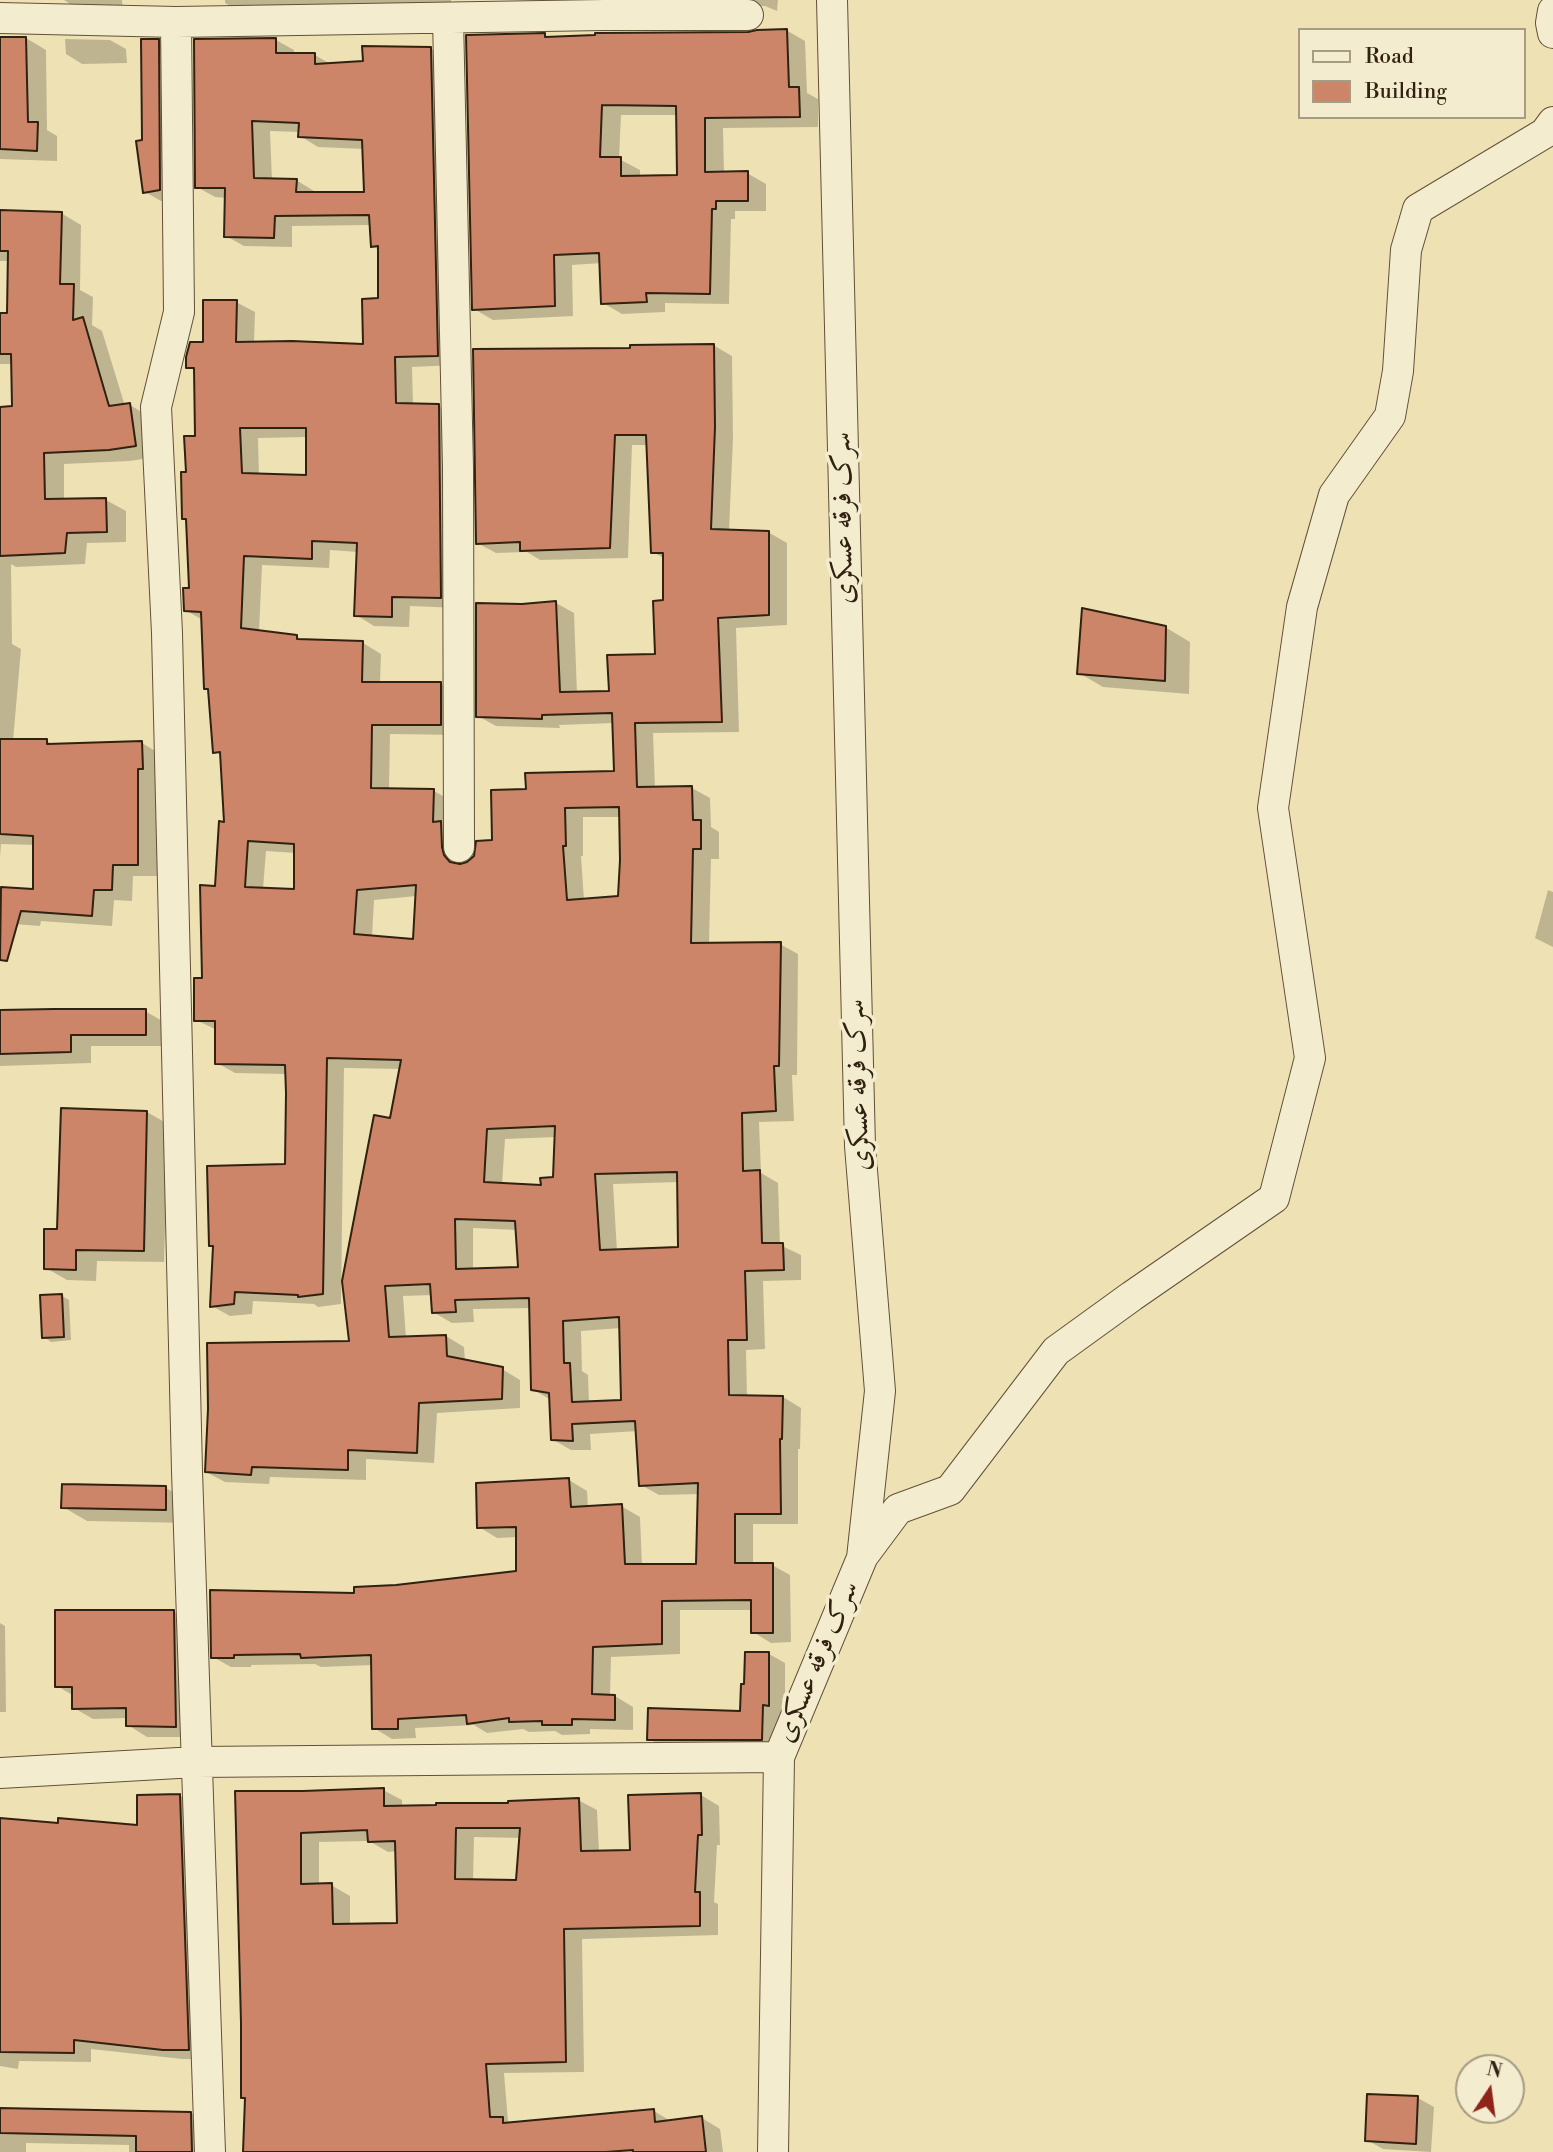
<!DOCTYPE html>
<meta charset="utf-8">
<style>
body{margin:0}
#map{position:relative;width:1553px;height:2152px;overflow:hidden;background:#eee2b5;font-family:"Libre Bodoni",serif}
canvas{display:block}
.legend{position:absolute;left:1298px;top:28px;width:228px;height:91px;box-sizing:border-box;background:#f4eccf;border:2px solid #a69b83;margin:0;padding:9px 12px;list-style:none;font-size:21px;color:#302110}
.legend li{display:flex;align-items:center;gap:14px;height:35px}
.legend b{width:35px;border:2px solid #a69b83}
.north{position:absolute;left:1455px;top:2054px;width:70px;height:70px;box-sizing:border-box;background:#f4eccf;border:2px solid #a69b83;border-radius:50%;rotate:13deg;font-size:19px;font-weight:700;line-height:28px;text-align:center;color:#302110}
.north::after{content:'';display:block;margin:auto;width:24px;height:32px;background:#8f2418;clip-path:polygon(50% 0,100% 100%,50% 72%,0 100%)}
</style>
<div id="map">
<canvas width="1553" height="2152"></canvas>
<ul class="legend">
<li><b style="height:9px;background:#f4eccf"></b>Road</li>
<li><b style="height:19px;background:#cc8568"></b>Building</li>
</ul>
<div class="north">N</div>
</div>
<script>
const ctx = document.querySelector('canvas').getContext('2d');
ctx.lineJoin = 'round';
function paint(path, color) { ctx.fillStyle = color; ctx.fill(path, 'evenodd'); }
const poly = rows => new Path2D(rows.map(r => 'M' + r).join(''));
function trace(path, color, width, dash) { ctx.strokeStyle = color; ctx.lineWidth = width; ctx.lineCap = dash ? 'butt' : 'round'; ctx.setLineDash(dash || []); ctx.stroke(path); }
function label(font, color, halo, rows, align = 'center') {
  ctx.font = font + ' "Libre Bodoni",Amiri,serif'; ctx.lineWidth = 7; ctx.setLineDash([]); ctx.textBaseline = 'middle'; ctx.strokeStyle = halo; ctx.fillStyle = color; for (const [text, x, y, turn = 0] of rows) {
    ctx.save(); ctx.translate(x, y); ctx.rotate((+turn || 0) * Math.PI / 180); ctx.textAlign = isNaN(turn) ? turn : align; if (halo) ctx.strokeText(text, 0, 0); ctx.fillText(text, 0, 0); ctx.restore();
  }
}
paint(poly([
 [64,0,122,0,123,11,79,10],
 [225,0,451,0,451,3,245,14,225,3],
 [603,0,778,0,777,11,765,6,613,6],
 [760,29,763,31,786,30,805,41,807,93,818,99,818,127,723,128,724,174,747,173,766,184,766,211,735,211,735,219,731,219,729,304,665,303,665,312,622,314,603,303,602,263,572,265,573,316,493,320,474,309,545,35,550,38,748,34],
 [621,115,678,115,679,176,640,177,640,170,619,159],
 [26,38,46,50,47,130,57,136,57,161,0,159,0,39],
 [65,39,110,40,126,49,127,63,82,64,66,54],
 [276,40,294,50,294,55,315,55,332,65,365,63,431,49,449,59,456,365,412,367,413,405,439,406,457,416,459,608,410,606,409,627,374,626,356,615,358,552,330,550,329,568,262,565,259,632,296,636,305,641,363,643,381,654,380,683,441,684,459,694,459,735,390,734,389,790,434,791,452,801,461,865,469,863,493,842,528,791,615,773,614,723,559,725,560,728,496,726,478,716,522,605,556,603,574,613,577,694,610,693,657,655,665,602,665,559,653,552,649,445,632,445,628,558,540,560,527,552,496,553,477,543,632,350,713,345,732,356,733,438,729,531,768,532,787,543,787,625,736,628,739,732,653,733,655,788,692,788,710,798,711,827,719,832,719,859,711,859,709,945,780,944,798,954,797,1075,792,1075,794,1121,759,1122,761,1173,778,1183,780,1245,801,1255,801,1280,763,1281,765,1349,746,1350,747,1397,783,1397,801,1408,800,1449,798,1449,798,1524,753,1524,753,1565,772,1565,790,1575,791,1642,771,1643,753,1632,752,1610,680,1610,680,1654,611,1657,610,1696,615,1696,633,1707,633,1730,590,1729,590,1734,562,1735,555,1731,529,1732,523,1729,487,1733,474,1725,415,1728,416,1738,392,1739,374,1728,373,1665,321,1667,315,1664,251,1665,251,1667,231,1667,213,1657,356,1595,397,1587,518,1573,518,1537,497,1538,479,1527,569,1480,587,1491,588,1508,621,1506,640,1517,642,1566,698,1565,699,1494,659,1495,641,1485,638,1431,590,1434,591,1450,571,1450,552,1439,551,1400,532,1389,531,1308,473,1309,474,1322,452,1323,433,1312,433,1295,403,1296,406,1338,446,1336,464,1347,465,1362,502,1369,520,1380,520,1408,437,1413,434,1463,366,1459,366,1480,270,1477,269,1484,225,1482,206,1472,351,1342,401,1069,344,1068,341,1304,318,1307,314,1304,253,1301,252,1314,230,1316,212,1306,214,1247,210,1245,287,1166,287,1074,235,1073,217,1063,217,1030,196,1020,226,824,222,755,215,752,210,691,206,688,203,620,185,610,191,590,188,520,184,518,188,473,197,438,196,371,188,367,236,302,255,312,254,343,365,346,380,300,379,250,372,246,371,225,292,226,292,247,244,246,226,236,227,198,215,197,197,187],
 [270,131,300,132,300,136,318,147,364,149,366,193,314,194,314,191,296,180,272,180],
 [308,437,308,476,259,475,258,438],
 [583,817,621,817,620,898,584,900,581,856,583,856],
 [266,851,296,853,296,890,263,889],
 [417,896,415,941,372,937,374,900],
 [557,1137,555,1179,543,1187,502,1185,505,1139],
 [679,1182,680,1249,617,1251,613,1184],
 [473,1228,517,1230,519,1269,473,1270],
 [621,1328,623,1401,589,1403,588,1375,582,1371,581,1331],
 [158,41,174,50,176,199,161,201,145,192,144,141],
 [0,212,61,213,81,225,80,290,93,297,92,325,102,331,125,406,130,405,150,417,155,457,130,461,64,464,64,501,106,500,126,511,126,542,87,543,85,564,16,567,11,564,12,644,21,649,13,741,47,741,55,746,142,743,162,755,158,779,158,876,133,876,132,901,114,900,112,926,41,921,40,926,0,923,0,889,34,891,35,845,1,844,0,858,0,408,13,408,13,364,0,364,0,314,9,314,10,261,0,261],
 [1165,627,1190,642,1189,694,1103,687,1079,673],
 [1548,890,1553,892,1553,947,1535,938],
 [145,1011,166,1023,166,1046,91,1046,91,1063,0,1066,0,1013],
 [147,1112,168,1124,164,1262,97,1261,96,1281,67,1280,46,1268,59,1231],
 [62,1296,69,1300,71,1340,51,1342,44,1337],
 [166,1488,190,1502,189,1523,87,1521,63,1507],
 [174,1612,193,1623,195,1737,147,1737,128,1725,128,1718,93,1719,74,1708,74,1696,57,1686],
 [0,1623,5,1626,6,1712,0,1712],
 [769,1654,785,1663,785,1714,779,1714,778,1748,665,1748,649,1739,742,1713,746,1686],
 [383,1790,402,1800,402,1807,510,1805,578,1800,597,1810,599,1852,632,1851,701,1795,719,1806,720,1845,717,1845,714,1902,718,1904,718,1935,582,1939,584,2072,504,2073,508,2121,513,2124,654,2111,672,2122,702,2118,720,2129,723,2152,245,2152,247,2099,243,2097,237,1793],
 [474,1837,521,1838,518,1882,473,1881],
 [369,1841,388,1852,397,1851,399,1924,350,1925,350,1896,331,1885,319,1885,319,1842],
 [180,1796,198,1806,206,2059,182,2059,91,2049,91,2062,19,2061,18,2069,0,2066,0,1819,59,1824,139,1827],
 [1418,2098,1434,2107,1431,2152,1383,2149,1367,2140],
 [0,2110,191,2113,209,2124,210,2152,129,2152,129,2145,26,2143,26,2152,0,2152]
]), '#0003');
const building = poly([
 [787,29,789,87,799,87,800,117,705,118,705,172,748,171,748,201,716,201,716,209,712,209,710,294,646,293,647,302,601,304,599,253,554,255,555,306,472,310,466,35,545,33,545,37,595,35,595,33,748,32,757,30,787,29],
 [602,105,676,106,677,175,621,176,621,157,600,157,602,105],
 [0,37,26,37,28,122,38,122,37,151,0,149,0,37],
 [276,38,276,53,315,53,315,64,363,61,362,46,431,47,438,356,395,357,396,403,439,404,441,598,392,597,392,617,354,616,357,543,312,541,312,559,244,556,241,628,297,635,297,639,363,641,362,682,441,682,441,725,372,725,371,788,434,789,433,822,441,821,442,847,444,855,450,862,460,864,467,862,474,856,476,841,492,840,491,790,526,789,525,773,614,771,612,713,542,715,542,719,476,717,476,603,522,604,556,601,560,692,609,691,607,655,655,654,653,601,663,600,663,553,651,553,646,435,615,435,610,548,520,551,520,542,476,544,473,349,630,348,630,345,714,344,715,427,711,529,769,531,769,615,718,618,722,722,635,723,637,787,692,786,693,820,701,820,701,849,693,849,691,943,781,942,779,1066,774,1066,776,1111,742,1113,743,1171,760,1170,762,1243,783,1243,784,1270,745,1271,747,1340,728,1340,729,1395,783,1396,782,1439,780,1439,781,1514,735,1514,735,1563,773,1563,773,1633,751,1633,751,1600,662,1601,662,1644,593,1647,592,1694,615,1695,615,1720,572,1719,572,1725,542,1725,542,1721,509,1722,509,1718,467,1724,466,1715,398,1719,398,1729,372,1729,371,1655,301,1658,300,1654,234,1655,234,1658,211,1658,210,1590,354,1593,354,1587,396,1585,516,1571,516,1527,477,1528,476,1483,569,1478,571,1507,622,1504,625,1564,696,1564,698,1483,639,1486,635,1421,572,1424,573,1441,551,1440,549,1393,531,1390,529,1298,455,1300,456,1312,432,1313,430,1284,385,1286,389,1337,446,1335,447,1356,503,1367,502,1399,419,1403,417,1453,348,1450,348,1470,252,1467,251,1475,205,1472,208,1409,207,1343,349,1341,342,1281,374,1115,390,1118,401,1060,327,1058,323,1294,298,1297,298,1295,235,1292,234,1304,210,1307,213,1246,209,1246,207,1166,285,1164,286,1093,285,1065,215,1064,215,1021,194,1021,194,978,202,978,200,885,215,886,219,821,224,822,220,752,213,753,208,689,204,689,201,612,184,611,183,588,189,588,186,519,182,519,181,472,186,472,184,436,195,436,194,368,186,368,186,357,190,342,203,342,203,300,237,300,236,342,292,341,363,344,362,299,378,298,378,246,371,247,369,215,275,216,274,238,224,237,225,188,195,188,194,39,276,38],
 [252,121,299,123,298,137,362,140,364,192,296,192,297,179,254,178,252,121],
 [240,428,306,428,306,475,242,473,240,428],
 [619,807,620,860,618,896,567,900,563,846,566,846,565,808,619,807],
 [248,841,294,844,294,889,245,887,248,841],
 [416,885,413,939,354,934,357,890,416,885],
 [555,1126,553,1177,540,1178,541,1185,484,1182,487,1129,555,1126],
 [677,1172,678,1247,600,1250,595,1174,677,1172],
 [455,1219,515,1221,518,1267,456,1269,455,1219],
 [619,1317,621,1400,572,1402,570,1363,564,1363,563,1321,619,1317],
 [141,39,159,39,160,190,143,193,136,141,142,140,141,39],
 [0,210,62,212,60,284,74,284,73,320,83,317,109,406,130,403,136,446,109,450,44,453,45,499,106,498,107,532,67,533,65,553,0,556,0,407,12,406,11,354,0,354,0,313,7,313,8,251,0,251,0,210],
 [1082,608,1166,626,1165,681,1077,674,1082,608],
 [0,739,47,739,47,744,142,741,143,769,138,769,138,865,113,865,112,890,94,890,92,916,21,911,7,961,0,960,1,887,33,889,33,836,0,834,0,739],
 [54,1009,146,1009,146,1035,71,1035,71,1052,0,1054,0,1010,54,1009],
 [61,1108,147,1111,144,1251,76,1250,76,1270,44,1269,44,1229,57,1229,61,1108],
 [62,1294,64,1337,42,1338,40,1295,62,1294],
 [62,1484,166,1486,166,1510,61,1508,62,1484],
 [55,1610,174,1610,176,1727,126,1726,126,1708,72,1709,72,1687,55,1687,55,1610],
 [745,1652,769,1652,769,1706,763,1705,762,1740,647,1740,648,1708,740,1711,741,1684,744,1684,745,1652],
 [384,1788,384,1806,436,1805,436,1803,508,1803,508,1801,579,1798,581,1851,630,1850,628,1795,701,1793,702,1835,698,1835,695,1892,700,1892,700,1926,564,1929,566,2062,486,2064,490,2117,503,2117,503,2123,654,2109,655,2122,702,2116,706,2152,633,2152,633,2150,606,2152,243,2152,245,2098,241,2098,241,2023,235,1791,303,1791,384,1788],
 [456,1828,520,1828,516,1880,455,1879,456,1828],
 [367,1830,368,1842,395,1841,397,1923,333,1924,332,1883,301,1884,301,1833,367,1830],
 [180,1794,189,2050,163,2050,74,2040,74,2053,0,2052,0,1818,58,1823,58,1818,137,1825,137,1795,180,1794],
 [1367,2094,1418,2096,1416,2144,1365,2141,1367,2094],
 [0,2108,191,2112,192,2152,136,2152,136,2136,0,2133,0,2108]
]);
paint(building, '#cc8568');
trace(building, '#302110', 2);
const street = poly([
 [1553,11,1551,23,1553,33],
 [0,18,176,22,604,15,748,15],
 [448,18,458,468,459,847],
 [176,22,179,312,156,407,167,633,187,1471,210,2152],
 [863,1556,898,1509,950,1490,1056,1351,1132,1296,1274,1198,1310,1058,1273,808,1302,607,1334,495,1390,416,1398,371,1406,250,1418,209,1545,133,1553,122],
 [0,1773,196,1762,779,1757],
 [773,2152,779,1757,862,1558,880,1391,860,1146,832,0]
]);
trace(street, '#605139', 32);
trace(street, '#f4eccf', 30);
label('28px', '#302110', '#f4eccf', [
 ["سرک فرقه عسکری",844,518,-91],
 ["سرک فرقه عسکری",859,1085,-92],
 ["سرک فرقه عسکری",818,1662,-67]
]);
</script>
